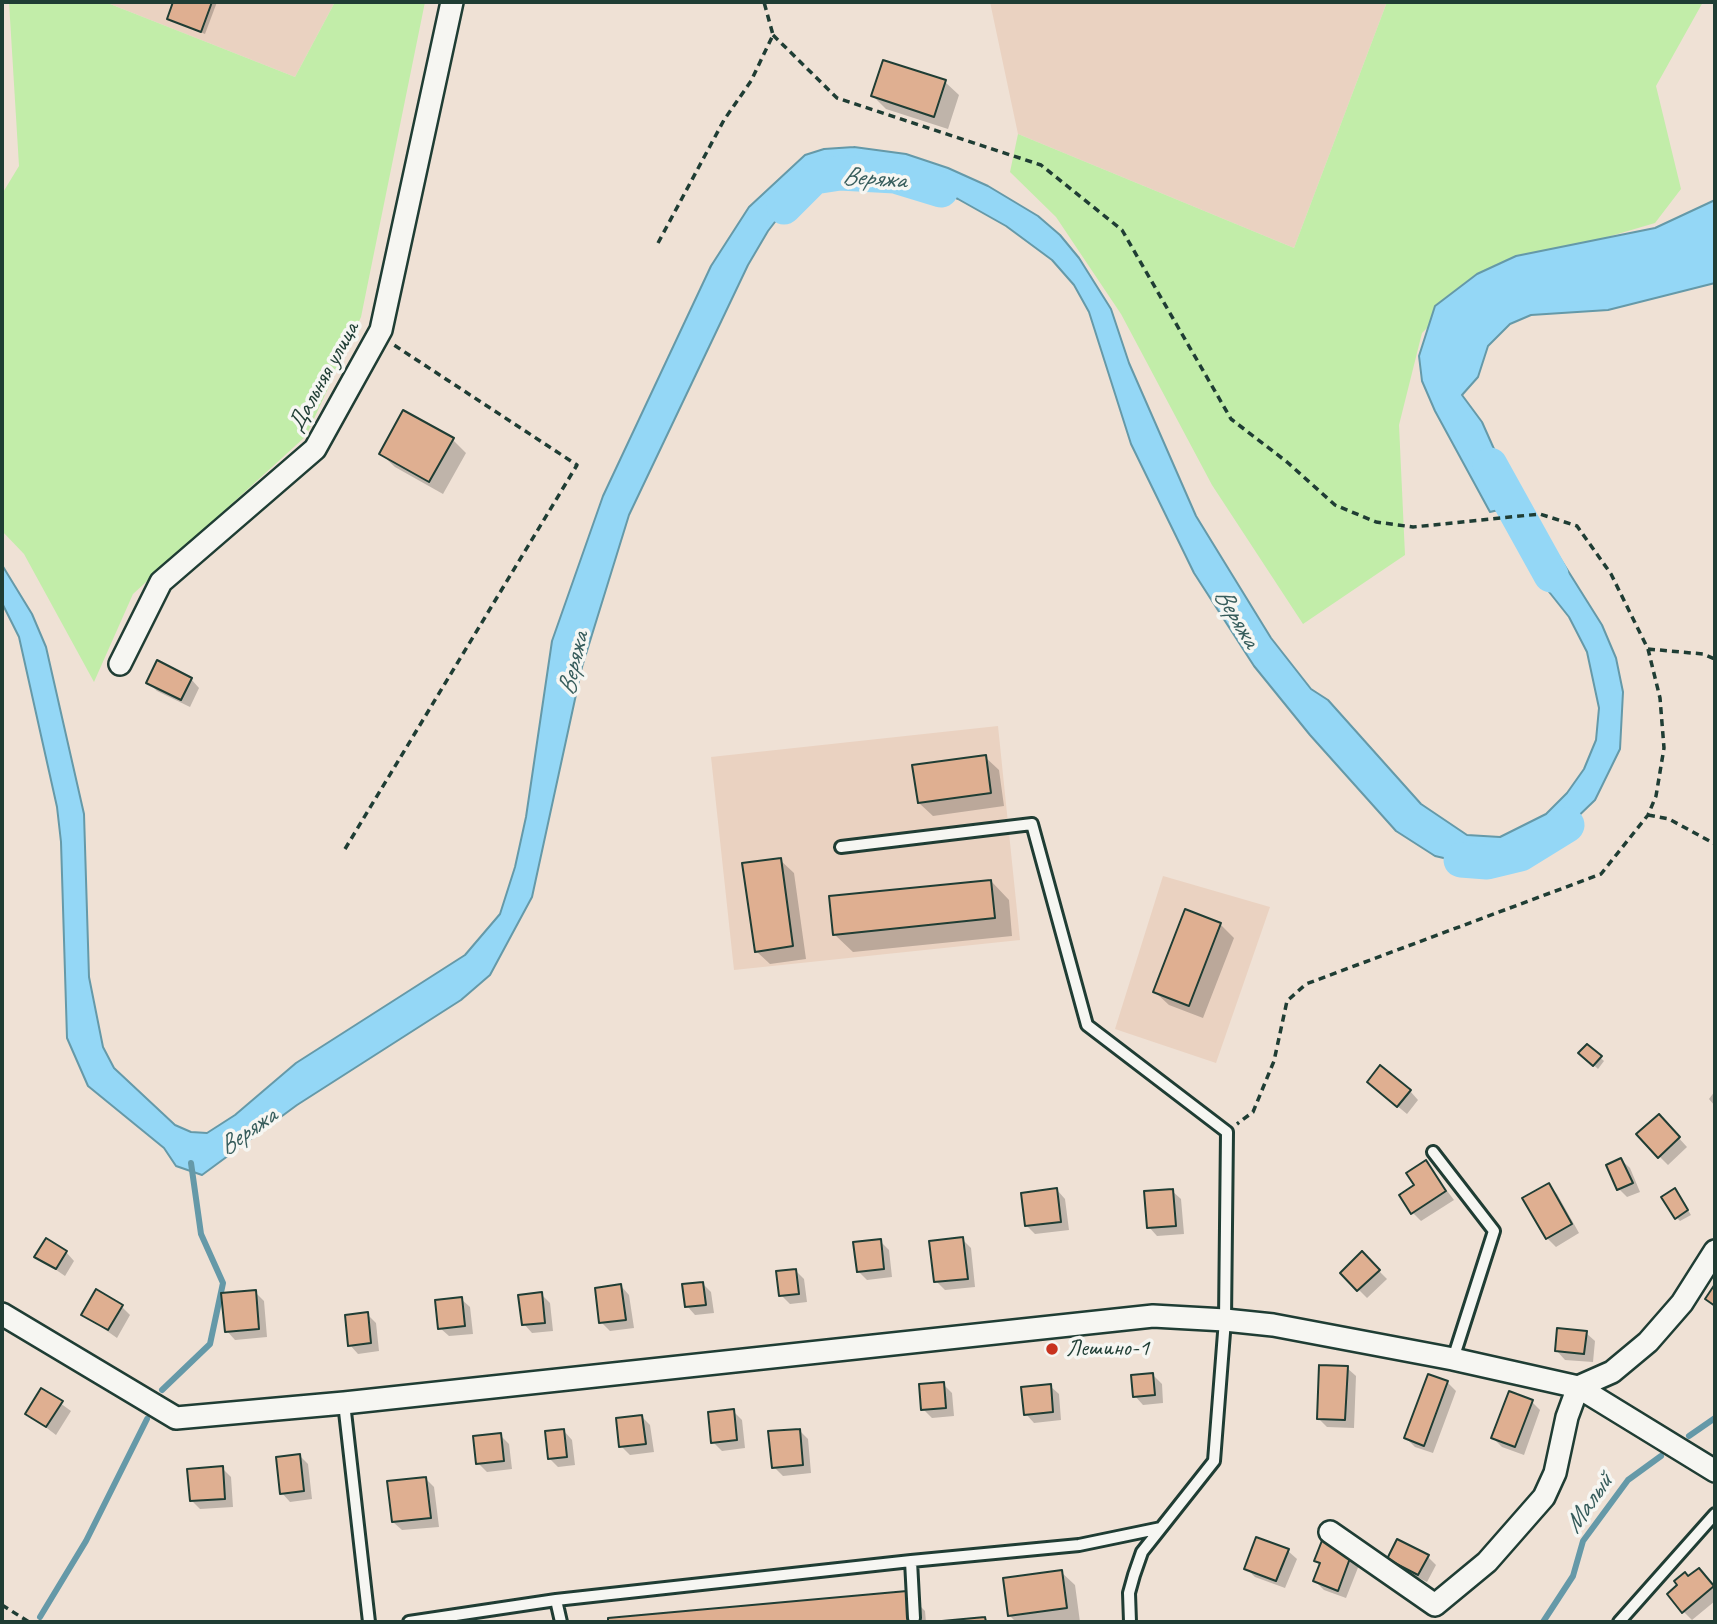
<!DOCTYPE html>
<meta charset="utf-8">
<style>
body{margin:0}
#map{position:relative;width:1717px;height:1624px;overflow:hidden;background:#efe1d5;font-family:Caveat,sans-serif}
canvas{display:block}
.frame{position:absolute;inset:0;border:4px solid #1f3d34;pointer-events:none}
</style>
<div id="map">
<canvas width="1717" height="1624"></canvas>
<div class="frame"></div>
</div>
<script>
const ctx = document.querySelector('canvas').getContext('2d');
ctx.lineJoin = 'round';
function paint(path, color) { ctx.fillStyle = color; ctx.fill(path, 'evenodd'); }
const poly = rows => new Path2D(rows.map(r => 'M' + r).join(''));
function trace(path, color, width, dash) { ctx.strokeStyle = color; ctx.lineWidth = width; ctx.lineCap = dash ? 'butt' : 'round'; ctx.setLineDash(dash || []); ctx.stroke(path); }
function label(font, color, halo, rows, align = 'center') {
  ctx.font = font + ' Caveat,sans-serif'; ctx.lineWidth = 7; ctx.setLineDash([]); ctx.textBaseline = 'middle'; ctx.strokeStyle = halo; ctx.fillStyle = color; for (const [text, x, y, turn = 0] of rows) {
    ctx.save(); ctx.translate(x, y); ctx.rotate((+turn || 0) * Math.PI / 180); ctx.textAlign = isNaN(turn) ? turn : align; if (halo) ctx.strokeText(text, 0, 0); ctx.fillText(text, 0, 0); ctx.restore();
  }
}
paint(poly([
 [105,2,335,2,295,77],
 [990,2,1387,2,1294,248,1018,134],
 [998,726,1020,940,734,970,711,757],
 [1163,876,1270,907,1216,1063,1115,1029]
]), '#ead2c1');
paint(poly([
 [9,2,105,2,295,77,335,2,425,2,361,317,306,436,133,594,94,682,24,554,2,531,2,194,19,166],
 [1387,2,1703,2,1656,86,1681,189,1655,223,1482,274,1422,333,1399,425,1405,555,1303,624,1212,485,1121,314,1056,217,1010,172,1018,134,1294,248]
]), '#c2eda9');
const water = poly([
 [854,147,906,154,948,168,988,186,1038,216,1060,235,1079,258,1111,309,1129,363,1196,516,1271,638,1311,689,1328,700,1421,804,1467,835,1500,837,1546,814,1567,793,1584,769,1596,740,1599,708,1587,652,1569,617,1542,583,1516,538,1543,531,1602,625,1616,658,1623,692,1620,749,1595,800,1567,827,1528,849,1482,867,1435,856,1396,831,1310,735,1254,666,1194,573,1131,444,1089,312,1074,285,1052,260,1006,226,958,199,926,185,893,175,820,175,791,201,768,231,748,265,629,515,582,667,532,897,490,975,461,1000,297,1105,202,1175,176,1166,164,1148,88,1086,67,1038,61,842,57,807,19,637,2,603,2,565,32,614,46,647,84,814,89,977,103,1047,114,1068,175,1125,191,1132,207,1133,235,1115,296,1063,465,955,500,914,515,867,526,817,552,641,603,496,711,266,749,207,805,155,824,149,854,147],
 [1715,200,1715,283,1608,310,1531,315,1510,324,1488,346,1478,377,1462,395,1482,422,1519,505,1490,512,1435,411,1422,381,1419,356,1435,306,1477,274,1516,256,1655,228,1715,200]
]);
paint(water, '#94d7f6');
trace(water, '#6599a8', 2);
paint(poly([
 [175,2,217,2,205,34,169,19],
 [945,82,959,95,948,129,886,109,873,96],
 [452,439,466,453,443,494,395,467,381,454],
 [191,679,199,688,190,707,157,691,148,682],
 [985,757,999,770,1004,806,933,816,919,803],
 [780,860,794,873,806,959,770,964,756,951],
 [991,881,1009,900,1012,936,853,952,834,934],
 [1220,924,1234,938,1203,1018,1169,1005,1155,992],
 [1587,1046,1604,1061,1598,1069,1581,1053],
 [1378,1090,1410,1091,1418,1100,1407,1114],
 [1715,1091,1715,1106,1709,1099],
 [1667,1125,1687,1147,1668,1165,1659,1156],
 [1621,1160,1630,1168,1640,1192,1627,1197,1619,1189],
 [1426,1163,1454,1200,1421,1221,1413,1213,1416,1185],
 [1548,1185,1557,1194,1579,1233,1556,1247,1547,1238],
 [1057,1190,1065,1199,1069,1230,1035,1234,1026,1225],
 [1172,1191,1181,1199,1184,1234,1157,1236,1149,1227],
 [1678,1194,1691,1215,1680,1221,1677,1218],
 [962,1239,971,1248,975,1287,945,1290,936,1281],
 [880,1241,889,1250,892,1277,867,1280,858,1271],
 [66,1252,74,1261,65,1276,36,1256],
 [1362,1254,1387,1279,1367,1298,1342,1273],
 [796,1271,804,1279,807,1302,790,1304,781,1295],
 [702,1283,711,1292,714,1313,695,1315,687,1306],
 [621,1286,629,1295,634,1328,610,1331,601,1322],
 [255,1292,264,1301,267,1337,235,1340,227,1331],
 [541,1294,550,1303,553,1331,532,1333,524,1324],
 [461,1299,470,1307,473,1334,449,1336,440,1328],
 [122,1307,130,1315,117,1338,83,1314],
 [367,1314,376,1323,379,1351,358,1354,350,1345],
 [1586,1333,1595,1341,1593,1362,1565,1360,1557,1351],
 [1347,1368,1356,1376,1354,1428,1327,1427,1318,1418],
 [1153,1375,1162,1384,1163,1403,1143,1405,1135,1396],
 [1447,1382,1456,1391,1433,1453,1415,1447,1406,1438],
 [943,1384,952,1393,954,1416,932,1418,923,1409],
 [1050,1386,1059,1394,1061,1420,1034,1423,1026,1414],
 [42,1390,71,1411,56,1435,27,1413],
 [1532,1402,1540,1410,1524,1455,1502,1447,1493,1438],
 [733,1411,742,1420,745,1448,722,1451,713,1442],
 [642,1417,650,1425,654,1452,630,1455,621,1446],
 [799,1430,808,1439,811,1473,783,1476,774,1467],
 [564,1431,572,1440,575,1465,558,1467,549,1458],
 [500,1435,509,1444,512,1469,487,1472,478,1463],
 [300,1456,308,1464,312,1499,290,1502,282,1493],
 [222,1468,231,1477,233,1507,200,1509,192,1501],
 [426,1479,434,1487,439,1527,402,1530,393,1522],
 [1324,1540,1361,1560,1346,1598,1324,1590,1315,1581,1321,1565,1316,1561],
 [1288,1551,1297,1559,1285,1588,1255,1577,1246,1568],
 [1428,1557,1436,1565,1427,1582,1397,1567,1389,1558],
 [1061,1572,1075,1585,1080,1622,1016,1622,1010,1616],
 [1689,1578,1707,1579,1715,1589,1715,1601,1692,1620,1683,1611],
 [907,1593,925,1611,926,1622,610,1622]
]), '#0003');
trace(poly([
 [162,1390,210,1344,223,1283,201,1234,191,1163],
 [1689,1436,1715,1418],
 [40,1617,86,1541,147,1419],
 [1543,1622,1573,1576,1583,1541,1628,1480,1661,1456]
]), '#6599a8', 6);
trace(poly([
 [784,207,814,177,840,173,895,176,941,190],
 [1490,465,1551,575],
 [1461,860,1487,862,1520,854,1567,825]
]), '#94d7f6', 35);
const building = poly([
 [173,2,212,2,201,32,167,19,173,2],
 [883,60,946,80,934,117,871,96,883,60],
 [403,410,454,438,429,482,379,454,403,410],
 [157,660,192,678,181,700,146,683,157,660],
 [986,755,991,793,918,803,912,765,986,755],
 [781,858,793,946,755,952,742,863,781,858],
 [991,880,995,918,833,935,829,896,991,880],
 [1185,909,1221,923,1189,1006,1153,992,1185,909],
 [1587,1044,1602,1056,1593,1066,1578,1053,1587,1044],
 [1380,1065,1411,1090,1397,1107,1367,1082,1380,1065],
 [1659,1114,1680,1137,1658,1158,1636,1134,1659,1114],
 [1621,1158,1633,1183,1617,1190,1606,1165,1621,1158],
 [1426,1160,1446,1191,1411,1214,1399,1195,1414,1185,1406,1173,1426,1160],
 [1549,1183,1572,1224,1546,1239,1522,1198,1549,1183],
 [1057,1188,1061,1222,1025,1226,1021,1193,1057,1188],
 [1675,1188,1688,1210,1675,1219,1661,1197,1675,1188],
 [1173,1189,1176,1226,1147,1228,1144,1191,1173,1189],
 [963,1237,968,1279,934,1282,929,1241,963,1237],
 [46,1238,67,1251,56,1269,34,1257,46,1238],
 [881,1239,884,1269,857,1272,853,1242,881,1239],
 [1362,1251,1380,1270,1357,1291,1340,1273,1362,1251],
 [796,1269,799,1294,779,1296,776,1271,796,1269],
 [703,1282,706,1305,685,1307,682,1284,703,1282],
 [621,1284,626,1320,599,1323,595,1288,621,1284],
 [1715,1284,1715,1306,1705,1299,1715,1284],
 [96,1289,123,1305,108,1330,81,1315,96,1289],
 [256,1290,259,1329,225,1332,221,1293,256,1290],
 [542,1292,545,1323,522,1325,518,1295,542,1292],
 [462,1297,465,1326,438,1329,435,1300,462,1297],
 [368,1312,371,1343,348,1346,345,1315,368,1312],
 [1557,1328,1587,1331,1584,1354,1555,1351,1557,1328],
 [1319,1365,1348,1366,1345,1420,1317,1419,1319,1365],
 [1153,1373,1155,1395,1133,1397,1131,1375,1153,1373],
 [1428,1374,1448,1381,1424,1446,1404,1438,1428,1374],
 [944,1382,946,1408,921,1410,919,1384,944,1382],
 [1051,1384,1053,1412,1024,1415,1021,1387,1051,1384],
 [41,1388,63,1401,46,1427,25,1414,41,1388],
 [1509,1391,1533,1400,1515,1447,1491,1438,1509,1391],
 [734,1409,737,1440,711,1443,708,1412,734,1409],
 [642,1415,646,1444,619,1447,616,1418,642,1415],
 [564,1429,567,1457,548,1459,545,1431,564,1429],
 [800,1429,803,1465,772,1468,768,1431,800,1429],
 [501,1433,504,1461,476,1464,473,1436,501,1433],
 [300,1454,304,1491,280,1494,276,1457,300,1454],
 [223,1466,225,1499,190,1501,187,1469,223,1466],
 [426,1477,431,1518,392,1522,387,1481,426,1477],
 [1256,1537,1289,1549,1276,1581,1244,1569,1256,1537],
 [1323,1538,1353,1550,1338,1591,1313,1581,1320,1563,1314,1561,1323,1538],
 [1397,1539,1429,1555,1418,1575,1387,1559,1397,1539],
 [1699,1568,1714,1586,1682,1613,1667,1594,1677,1585,1674,1581,1685,1572,1688,1576,1699,1568],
 [1062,1570,1067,1608,1008,1616,1003,1578,1062,1570],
 [907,1591,910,1622,608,1622,608,1618,907,1591],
 [985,1617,986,1622,931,1622,985,1617]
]);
paint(building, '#dfaf91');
trace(building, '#1f3d34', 2);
const lane = poly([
 [841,847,1032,824,1087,1025,1227,1132,1225,1320,1214,1461,1161,1528,1079,1545,911,1561,914,1618],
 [1433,1152,1494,1231,1453,1359],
 [344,1403,369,1622],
 [556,1600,911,1561],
 [409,1622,556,1600,561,1622],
 [1130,1622,1129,1593,1134,1575,1142,1552,1161,1528],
 [1619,1622,1715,1514]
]);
const street = poly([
 [120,664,161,582,315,449,381,330,452,2],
 [2,1314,176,1418,344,1403,1153,1316,1225,1320,1273,1325,1453,1359,1578,1387,1715,1471],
 [1330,1532,1435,1605,1487,1562,1544,1497,1555,1473,1567,1417,1578,1387,1612,1372,1648,1342,1682,1303,1715,1251]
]);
trace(lane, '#1f3d34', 16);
trace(street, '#1f3d34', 26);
trace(poly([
 [773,35,837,98,1041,165,1122,230,1231,419,1287,462,1335,505,1376,522,1413,527,1540,514,1577,526,1611,574,1648,649,1660,698,1664,748,1656,796,1648,815,1601,874,1306,984,1287,1001,1274,1061,1253,1112,1237,1124],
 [658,243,724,120,751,81,773,35,764,2],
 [1648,649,1703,654,1715,659],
 [1648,815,1669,819,1715,844],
 [345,849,577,465,394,345],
 [2,1605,29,1622]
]), '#1f3d34', 3.5, [7, 5]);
trace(lane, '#f6f6f2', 10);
trace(street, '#f6f6f2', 21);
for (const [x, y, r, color] of [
 [1052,1349,7,"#c8321e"]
]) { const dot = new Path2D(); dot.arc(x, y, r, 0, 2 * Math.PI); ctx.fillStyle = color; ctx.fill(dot); trace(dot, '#f6f6f2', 2.5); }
label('24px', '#1f3d34', '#f6f6f2', [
 ["Дальняя улица",324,377,-61]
]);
label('24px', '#1f3d34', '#f6f6f2', [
 ["Лешино-1",1066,1349]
], 'left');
label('italic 26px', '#365c5b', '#f6f6f2', [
 ["Веряжа",874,179,4],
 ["Веряжа",1236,618,59],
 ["Веряжа",574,664,-77],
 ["Веряжа",248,1132,-35],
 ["Малый",1589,1504,-56]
]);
</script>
